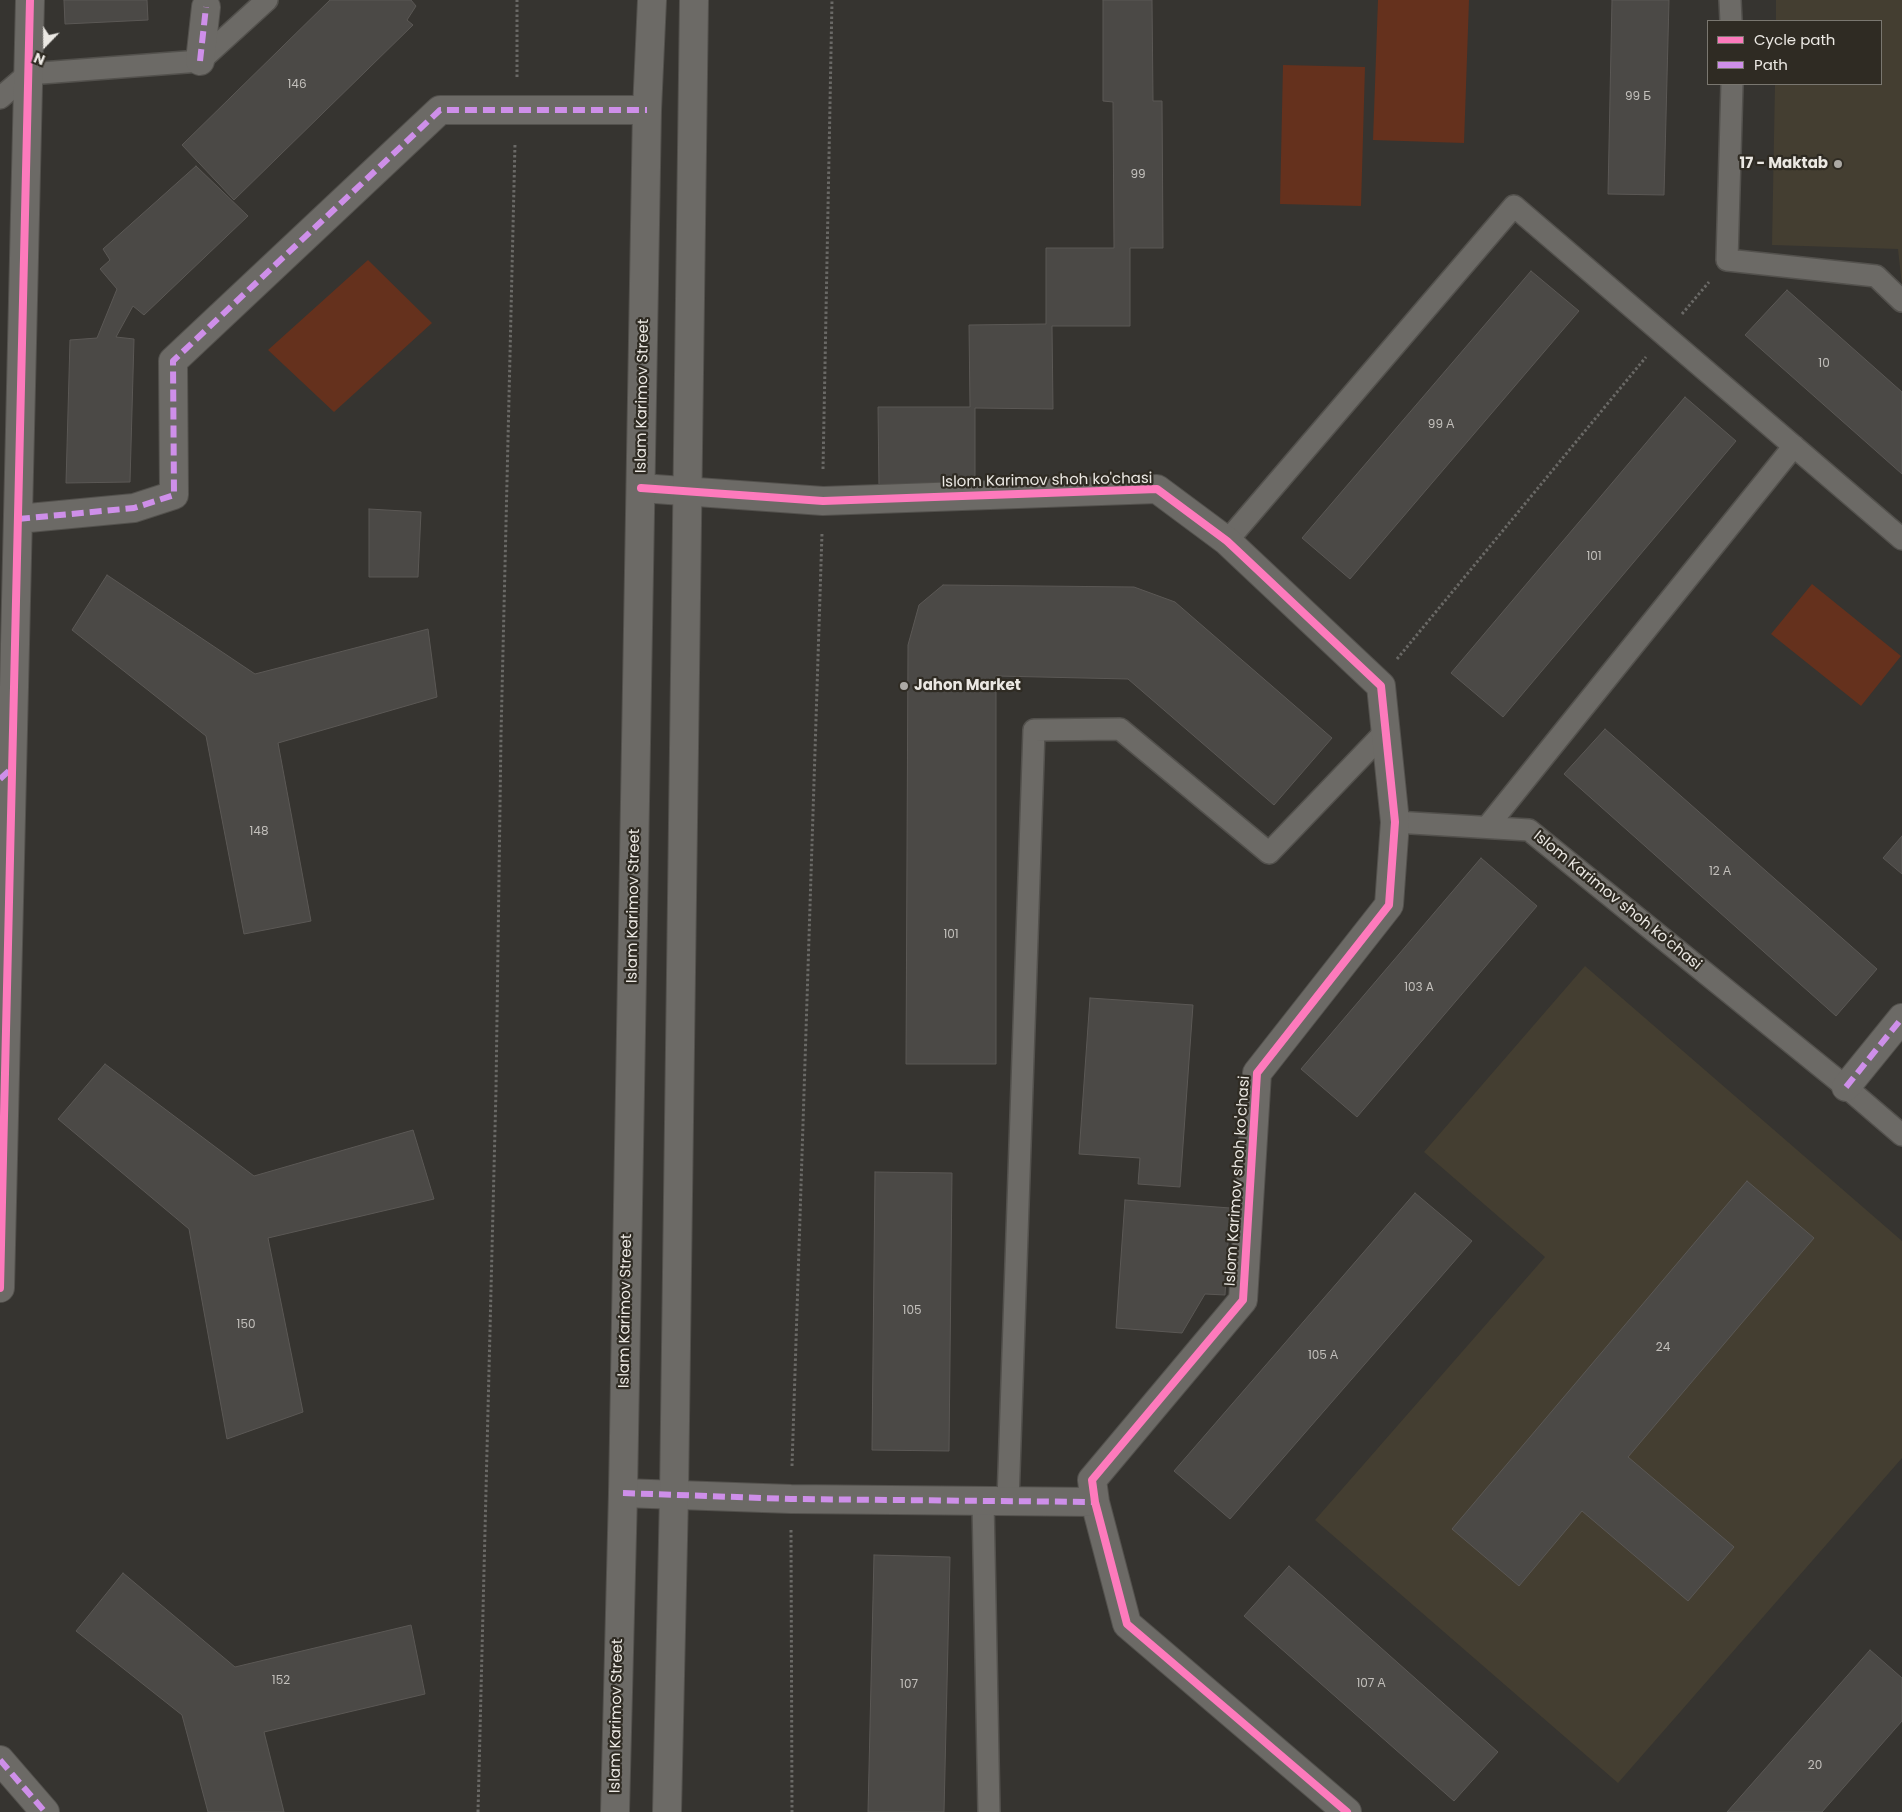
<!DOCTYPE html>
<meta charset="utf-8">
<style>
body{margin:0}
#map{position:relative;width:1902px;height:1812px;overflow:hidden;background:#363430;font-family:Poppins,sans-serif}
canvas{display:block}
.legend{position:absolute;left:1707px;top:20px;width:175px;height:65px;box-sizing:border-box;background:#2f2b23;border:1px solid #7a7770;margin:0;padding:6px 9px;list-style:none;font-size:15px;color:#ebe8e3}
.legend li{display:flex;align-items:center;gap:10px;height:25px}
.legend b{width:25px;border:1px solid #7a7770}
.north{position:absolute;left:20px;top:20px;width:50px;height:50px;-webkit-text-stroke:4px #2f2b23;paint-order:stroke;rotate:202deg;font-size:14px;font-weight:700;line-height:20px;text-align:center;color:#ebe8e3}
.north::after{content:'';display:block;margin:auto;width:18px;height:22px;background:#ebe8e3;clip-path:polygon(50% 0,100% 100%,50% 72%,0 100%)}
</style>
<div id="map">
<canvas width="1902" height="1812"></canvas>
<ul class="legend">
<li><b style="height:6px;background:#fd7abc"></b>Cycle path</li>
<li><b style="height:6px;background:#ce8fe9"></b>Path</li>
</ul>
<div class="north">N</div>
</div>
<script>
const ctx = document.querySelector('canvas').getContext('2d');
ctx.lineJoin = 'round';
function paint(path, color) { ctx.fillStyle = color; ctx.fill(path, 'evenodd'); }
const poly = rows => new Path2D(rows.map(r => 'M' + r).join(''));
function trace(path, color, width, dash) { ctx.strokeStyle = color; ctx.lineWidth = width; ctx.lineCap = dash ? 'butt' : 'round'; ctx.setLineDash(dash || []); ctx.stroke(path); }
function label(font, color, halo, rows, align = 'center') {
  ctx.font = font + ' Poppins,sans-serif'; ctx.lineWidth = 4.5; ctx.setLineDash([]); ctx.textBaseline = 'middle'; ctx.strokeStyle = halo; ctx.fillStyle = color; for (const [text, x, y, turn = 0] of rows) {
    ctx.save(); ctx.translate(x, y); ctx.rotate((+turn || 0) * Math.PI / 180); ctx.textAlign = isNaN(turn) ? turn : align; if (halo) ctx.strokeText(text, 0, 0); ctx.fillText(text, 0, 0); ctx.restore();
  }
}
paint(poly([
 [1776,0,1902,0,1902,286,1898,249,1772,245,1775,84,1881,84,1881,21,1776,21],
 [1585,966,1902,1241,1902,1458,1618,1783,1315,1520,1545,1257,1424,1152]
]), '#443e31');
paint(poly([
 [1378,0,1469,0,1464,143,1373,140],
 [1283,65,1365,67,1361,206,1280,204],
 [368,260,432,323,334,412,268,350],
 [1812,584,1901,656,1861,706,1771,634]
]), '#65311d');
const building = poly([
 [64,0,147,0,148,20,65,24,64,0],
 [330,0,411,0,416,6,407,20,413,25,234,200,182,145,330,0],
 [1103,0,1152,0,1153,101,1162,101,1163,248,1130,248,1130,326,1052,326,1053,409,975,408,975,488,879,488,878,407,970,407,969,325,1046,324,1046,248,1114,248,1113,102,1103,101,1103,0],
 [1612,0,1669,0,1664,195,1608,194,1612,0],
 [196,166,248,216,144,315,133,306,116,337,134,339,130,482,66,483,70,340,97,338,117,289,100,269,110,260,103,249,196,166],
 [1531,271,1579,311,1350,579,1302,538,1531,271],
 [1787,290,1902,392,1902,474,1745,335,1787,290],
 [1685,397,1736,441,1503,717,1451,673,1685,397],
 [369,509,421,512,418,577,369,577,369,509],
 [107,575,255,674,428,629,437,697,278,743,311,921,244,934,206,736,72,630,107,575],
 [943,585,1134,587,1175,602,1332,738,1274,805,1128,679,996,676,996,1064,906,1064,908,645,919,605,943,585],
 [1605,729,1877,969,1836,1016,1564,774,1605,729],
 [1902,836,1902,874,1883,858,1902,836],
 [1481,858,1537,906,1357,1117,1301,1069,1481,858],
 [1090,998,1193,1005,1180,1187,1138,1184,1140,1158,1079,1154,1090,998],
 [105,1064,254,1176,413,1130,434,1199,268,1238,303,1412,227,1439,189,1229,58,1119,105,1064],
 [875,1172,952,1173,949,1451,872,1450,875,1172],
 [1747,1181,1814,1238,1628,1457,1734,1547,1688,1601,1582,1511,1519,1586,1452,1529,1747,1181],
 [1415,1193,1472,1241,1230,1519,1174,1471,1415,1193],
 [1125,1200,1230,1208,1225,1295,1205,1294,1182,1333,1116,1328,1125,1200],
 [874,1555,950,1557,944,1812,868,1812,874,1555],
 [1289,1566,1498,1752,1454,1801,1244,1616,1289,1566],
 [123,1573,235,1667,411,1625,425,1694,264,1732,284,1812,208,1812,182,1715,76,1631,123,1573],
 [1870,1650,1902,1678,1902,1721,1822,1812,1727,1812,1870,1650]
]);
paint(building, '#4b4946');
trace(building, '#5b5855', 1);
const service = poly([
 [1730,0,1731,21],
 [1732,84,1727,260,1876,276,1902,301],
 [0,98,28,74,200,61,267,0],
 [1227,541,1514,206,1902,539],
 [1395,822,1529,830,1846,1087,1902,1135],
 [1487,827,1794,446],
 [983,1501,989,1812],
 [1008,1501,1034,730,1120,729,1269,853,1386,731]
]);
const minor = poly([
 [200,61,206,7],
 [641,488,823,501,1157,489,1227,541,1381,686,1395,822,1389,905,1257,1073,1243,1300,1092,1480,1095,1502,1127,1624,1347,1812],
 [18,519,134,508,174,495,173,361,440,110,647,110],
 [1846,1087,1902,1018],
 [0,1288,30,0],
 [623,1493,791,1499,1095,1502],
 [0,1760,45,1812]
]);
const secondary = poly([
 [615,1812,623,1493,647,110,652,0],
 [667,1812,674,1495,694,0]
]);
trace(service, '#53514d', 24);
trace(minor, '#53514d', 30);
trace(secondary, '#53514d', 30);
trace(poly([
 [517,77,517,0],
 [1682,314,1709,282],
 [823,469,832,0],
 [1397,659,1646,357],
 [792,1466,822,533],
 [791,1530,792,1812],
 [478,1812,496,1089,501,735,515,143]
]), '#6a6966', 3, [2.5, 2.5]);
trace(service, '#6c6a66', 21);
trace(minor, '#6c6a66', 28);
trace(secondary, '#6c6a66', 28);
trace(poly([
 [200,61,206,7],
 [18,519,134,508,174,495,173,361,440,110,647,110],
 [0,779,12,768],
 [1846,1087,1902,1018],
 [623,1493,791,1499,1095,1502],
 [0,1760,45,1812]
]), '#ce8fe9', 6, [12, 6]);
trace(poly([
 [641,488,823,501,1157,489,1227,541,1381,686,1395,822,1389,905,1257,1073,1243,1300,1092,1480,1095,1502,1127,1624,1347,1812],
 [0,1288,30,0]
]), '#fd7abc', 8);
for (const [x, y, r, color] of [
 [1838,164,5,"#aca9a4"],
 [904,686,5,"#aca9a4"]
]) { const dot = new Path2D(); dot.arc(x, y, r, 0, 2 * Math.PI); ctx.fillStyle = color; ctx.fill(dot); trace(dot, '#2f2b23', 2); }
label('12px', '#c3c0bc', null, [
 ["146",297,85],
 ["99 Б",1638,97],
 ["99",1138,175],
 ["10",1824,364],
 ["99 А",1441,425],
 ["101",1594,557],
 ["148",259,832],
 ["12 А",1720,872],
 ["101",951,935],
 ["103 A",1419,988],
 ["105",912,1311],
 ["150",246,1325],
 ["24",1663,1348],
 ["105 А",1323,1356],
 ["152",281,1681],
 ["107 А",1371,1684],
 ["107",909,1685],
 ["20",1815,1766]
]);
label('bold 15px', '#ebe8e3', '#2f2b23', [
 ["17 - Maktab",1828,164],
 ["Jahon Market",914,686,"left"]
], 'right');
label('15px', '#ebe8e3', '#2f2b23', [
 ["Islam Karimov Street",643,396,-89],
 ["Islom Karimov shoh ko'chasi",1047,481,-1],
 ["Islom Karimov shoh ko'chasi",1617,901,39],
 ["Islam Karimov Street",634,906,-89],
 ["Islom Karimov shoh ko'chasi",1238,1181,-86],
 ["Islam Karimov Street",626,1311,-89],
 ["Islam Karimov Street",617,1716,-89]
]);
</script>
